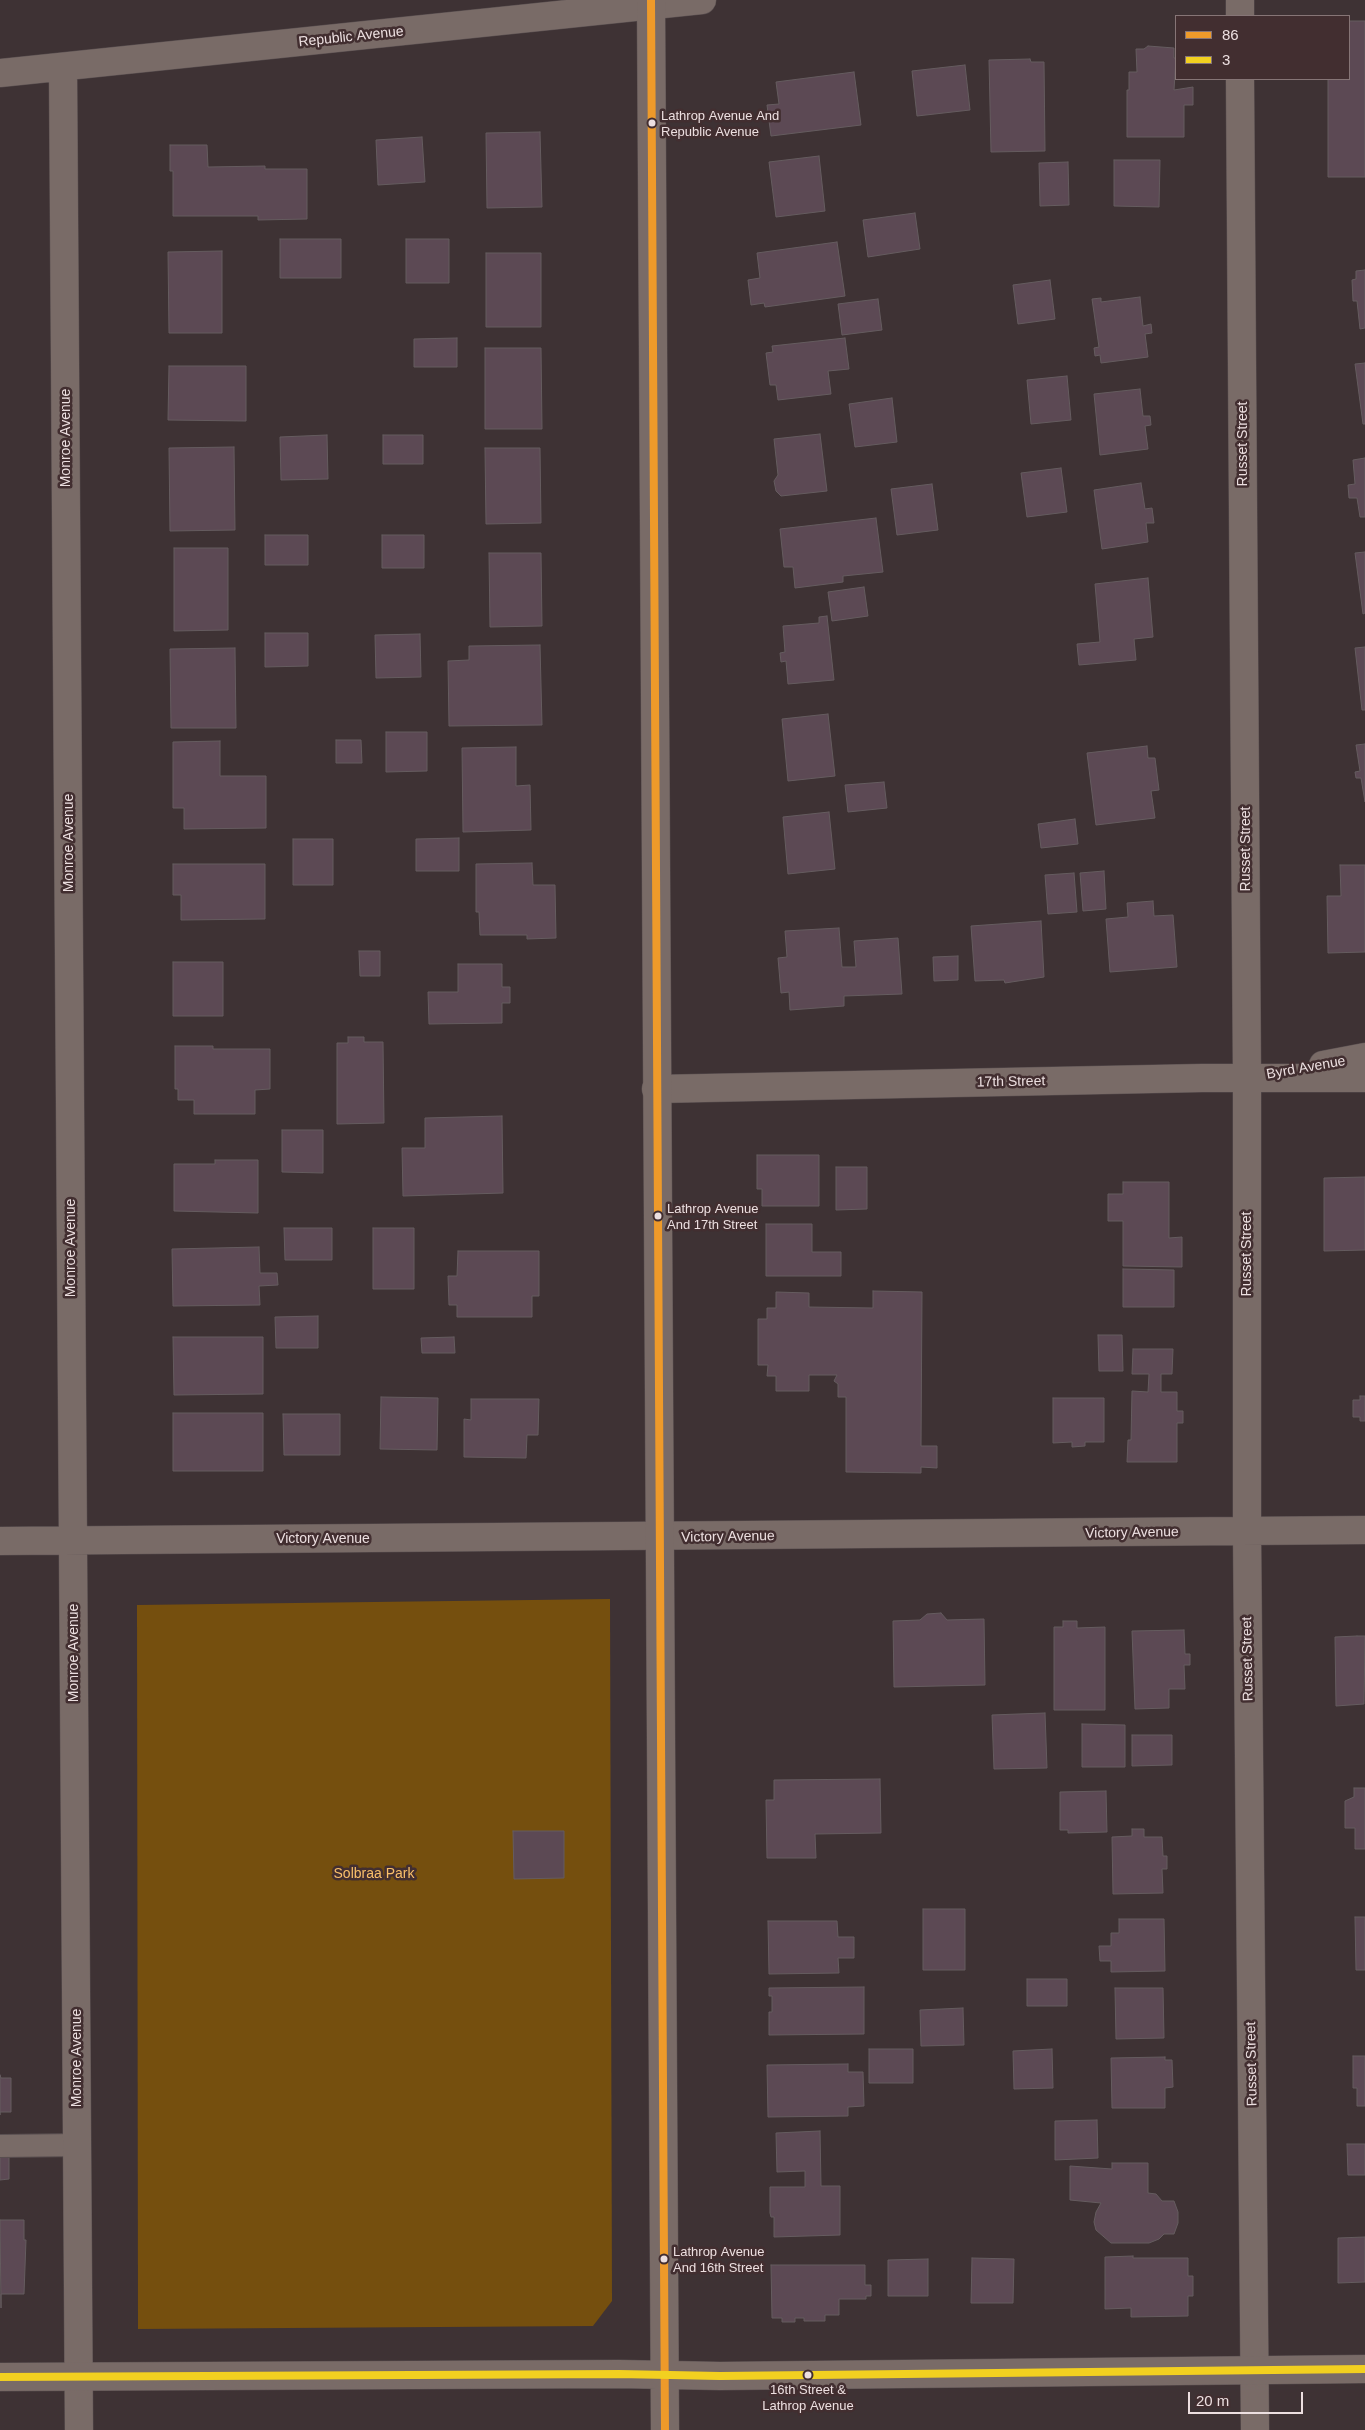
<!DOCTYPE html>
<style>
body{margin:0}
#map{position:relative;width:1365px;height:2430px;overflow:hidden;background:#3e3234;font-family:Arial,sans-serif}
canvas{display:block}
.legend{position:absolute;left:1175px;top:15px;width:175px;height:65px;box-sizing:border-box;background:#422e30;border:1px solid #867576;margin:0;padding:6px 9px;list-style:none;font-size:15px;color:#ecdfe0}
.legend li{display:flex;align-items:center;gap:10px;height:25px}
.legend b{width:25px;border:1px solid #867576}
.scale{position:absolute;left:1188px;top:2392px;width:115px;height:22px;box-sizing:border-box;border:2px solid #ecdfe0;border-top:0;padding-left:6px;font-size:15px;line-height:18px;white-space:nowrap;color:#ecdfe0;-webkit-text-stroke:4px #422e30;paint-order:stroke}
</style>
<div id="map">
<canvas width="1365" height="2430"></canvas>
<ul class="legend">
<li><b style="height:6px;background:#ee9a2a"></b>86</li>
<li><b style="height:6px;background:#f2d020"></b>3</li>
</ul>
<div class="scale">20 m</div>
</div>
<script>
const ctx = document.querySelector('canvas').getContext('2d');
ctx.lineJoin = 'round';
function paint(path, color) { ctx.fillStyle = color; ctx.fill(path, 'evenodd'); }
const poly = rows => new Path2D(rows.map(r => 'M' + r).join(''));
function trace(path, color, width, dash) { ctx.strokeStyle = color; ctx.lineWidth = width; ctx.lineCap = dash ? 'butt' : 'round'; ctx.setLineDash(dash || []); ctx.stroke(path); }
function label(font, color, halo, rows, align = 'center') {
  ctx.font = font + ' Arial,sans-serif'; ctx.lineWidth = 5; ctx.setLineDash([]); ctx.textBaseline = 'middle'; ctx.strokeStyle = halo; ctx.fillStyle = color; for (const [text, x, y, turn = 0] of rows) {
    ctx.save(); ctx.translate(x, y); ctx.rotate((+turn || 0) * Math.PI / 180); ctx.textAlign = isNaN(turn) ? turn : align; if (halo) ctx.strokeText(text, 0, 0); ctx.fillText(text, 0, 0); ctx.restore();
  }
}
paint(poly([
 [610,1599,612,2301,593,2326,138,2329,137,1605]
]), '#754f0e');
const building = poly([
 [1349,21,1365,21,1365,177,1328,177,1328,79,1349,79,1349,21],
 [1148,46,1174,48,1174,58,1176,58,1174,90,1193,87,1193,105,1184,105,1184,137,1127,137,1127,90,1129,90,1129,72,1137,72,1136,49,1144,49,1148,46],
 [1030,59,1031,62,1044,62,1045,151,991,152,989,60,1030,59],
 [965,65,970,110,917,116,912,71,965,65],
 [854,72,861,125,771,136,767,105,779,104,776,82,854,72],
 [540,132,542,207,487,208,486,133,540,132],
 [422,137,425,182,378,185,376,140,422,137],
 [170,145,207,145,208,167,265,166,265,169,307,169,307,219,258,220,258,216,173,216,173,171,170,171,170,145],
 [819,156,825,211,776,217,769,162,819,156],
 [1114,160,1160,160,1159,207,1114,206,1114,160],
 [1068,162,1069,205,1040,206,1039,163,1068,162],
 [915,213,920,249,868,257,863,220,915,213],
 [280,239,341,239,341,278,280,278,280,239],
 [406,239,449,239,449,283,406,283,406,239],
 [837,242,845,296,765,307,764,303,751,305,748,280,760,278,757,253,837,242],
 [222,251,222,333,169,333,168,252,222,251],
 [486,253,541,253,541,327,486,327,486,253],
 [1365,270,1365,328,1360,329,1357,301,1353,301,1352,280,1356,279,1356,271,1365,270],
 [1050,280,1055,319,1018,324,1013,285,1050,280],
 [1140,297,1143,326,1151,324,1152,333,1145,334,1148,357,1101,363,1100,355,1095,356,1094,348,1099,347,1092,299,1101,298,1101,302,1140,297],
 [878,299,882,330,842,335,838,304,878,299],
 [457,338,457,367,414,367,414,339,457,338],
 [845,338,849,369,828,371,831,394,778,400,776,385,770,385,766,353,773,352,772,346,845,338],
 [485,348,541,348,542,429,485,429,485,348],
 [1365,363,1365,424,1363,424,1355,364,1365,363],
 [169,366,246,366,246,421,168,420,169,366],
 [1067,376,1071,420,1031,424,1027,380,1067,376],
 [1140,389,1143,416,1150,416,1151,425,1145,426,1148,449,1100,455,1094,394,1140,389],
 [892,398,897,442,855,447,849,404,892,398],
 [820,434,827,491,781,496,776,491,774,481,778,475,774,439,820,434],
 [327,435,328,479,281,480,280,437,327,435],
 [383,435,423,435,423,464,383,464,383,435],
 [234,447,235,530,170,531,169,448,234,447],
 [485,448,540,448,541,523,486,524,485,448],
 [1365,458,1365,517,1360,517,1357,498,1349,498,1348,485,1355,484,1353,460,1365,458],
 [1061,468,1067,512,1027,517,1021,473,1061,468],
 [1141,483,1145,509,1152,508,1154,523,1146,523,1148,542,1102,549,1094,490,1141,483],
 [932,484,938,530,897,535,891,489,932,484],
 [876,518,883,572,843,576,843,582,795,588,793,567,784,567,780,529,876,518],
 [265,535,308,535,308,565,265,565,265,535],
 [382,535,424,535,424,568,382,568,382,535],
 [174,548,228,548,228,630,174,631,174,548],
 [1365,552,1365,613,1363,614,1355,553,1365,552],
 [489,553,541,553,542,626,490,627,489,553],
 [1148,578,1153,637,1134,639,1136,660,1079,665,1077,644,1100,642,1095,584,1148,578],
 [864,587,868,616,832,621,828,592,864,587],
 [827,616,834,680,788,684,786,661,781,662,780,653,785,652,783,626,819,623,819,617,827,616],
 [265,633,308,633,308,666,265,667,265,633],
 [420,634,421,677,376,678,375,635,420,634],
 [540,645,542,725,449,726,448,661,469,660,469,646,540,645],
 [1365,647,1365,710,1362,710,1355,648,1365,647],
 [235,648,236,728,171,728,170,649,235,648],
 [828,714,835,776,788,781,782,719,828,714],
 [386,732,427,732,427,771,386,772,386,732],
 [336,740,361,740,362,763,336,763,336,740],
 [220,741,220,776,266,776,266,828,184,829,184,808,173,808,173,742,220,741],
 [1365,744,1365,802,1361,778,1356,778,1355,772,1360,771,1356,745,1365,744],
 [1147,746,1148,758,1155,758,1159,790,1151,791,1155,818,1096,825,1087,753,1147,746],
 [516,747,516,786,530,785,531,830,463,832,462,748,516,747],
 [884,782,887,808,848,812,845,785,884,782],
 [829,812,835,869,788,874,783,817,829,812],
 [1075,819,1078,844,1041,848,1038,824,1075,819],
 [459,838,459,871,416,871,416,839,459,838],
 [293,839,333,839,333,885,293,885,293,839],
 [532,863,533,885,555,885,556,938,527,939,527,935,480,935,479,912,476,912,476,864,532,863],
 [173,864,265,864,265,919,181,920,181,895,173,895,173,864],
 [1340,865,1365,865,1365,952,1328,953,1327,896,1341,896,1340,865],
 [1104,871,1106,909,1083,911,1080,873,1104,871],
 [1074,873,1077,912,1048,914,1045,875,1074,873],
 [1153,901,1154,916,1173,915,1177,967,1110,972,1106,919,1128,917,1127,903,1153,901],
 [1041,921,1044,977,1005,983,1004,980,975,981,971,926,1041,921],
 [839,928,842,967,856,967,854,941,898,938,902,994,844,996,844,1006,790,1010,789,992,781,993,778,958,787,957,785,931,839,928],
 [359,951,380,951,380,976,360,976,359,951],
 [958,956,958,980,934,981,933,957,958,956],
 [173,962,223,962,223,1016,173,1016,173,962],
 [458,964,502,964,502,987,510,987,510,1003,502,1003,502,1023,429,1024,428,992,458,992,458,964],
 [348,1037,364,1037,364,1042,383,1042,384,1123,337,1124,337,1043,348,1043,348,1037],
 [175,1046,213,1046,213,1049,270,1049,270,1089,255,1090,255,1114,194,1114,194,1100,178,1100,178,1089,175,1089,175,1046],
 [502,1116,503,1193,403,1196,402,1148,425,1148,425,1118,502,1116],
 [282,1130,323,1130,323,1173,282,1172,282,1130],
 [757,1155,819,1155,819,1206,762,1206,762,1189,757,1189,757,1155],
 [215,1160,258,1160,258,1213,174,1211,174,1164,215,1164,215,1160],
 [836,1167,867,1167,867,1209,836,1210,836,1167],
 [1365,1177,1365,1250,1324,1251,1324,1178,1365,1177],
 [1123,1182,1169,1182,1169,1238,1182,1237,1182,1267,1123,1266,1123,1221,1108,1221,1108,1194,1123,1194,1123,1182],
 [766,1224,812,1224,812,1252,841,1252,841,1276,766,1276,766,1224],
 [284,1228,332,1228,332,1260,285,1260,284,1228],
 [373,1228,414,1228,414,1289,373,1289,373,1228],
 [259,1247,260,1273,277,1273,278,1285,259,1286,260,1305,173,1306,172,1249,259,1247],
 [458,1251,539,1251,539,1296,532,1296,532,1317,457,1317,457,1305,449,1305,448,1276,457,1276,458,1251],
 [1123,1269,1174,1270,1174,1307,1123,1307,1123,1269],
 [873,1291,922,1292,921,1446,937,1446,937,1468,921,1467,921,1473,846,1472,846,1397,838,1397,838,1384,834,1381,837,1375,809,1375,809,1391,776,1391,776,1376,767,1376,768,1365,758,1365,758,1319,767,1319,767,1308,776,1308,776,1292,809,1293,809,1307,873,1308,873,1291],
 [318,1316,318,1348,276,1348,275,1317,318,1316],
 [1098,1335,1122,1335,1123,1371,1099,1371,1098,1335],
 [173,1337,263,1337,263,1394,174,1395,173,1337],
 [454,1337,455,1353,422,1353,421,1338,454,1337],
 [1133,1349,1173,1349,1172,1374,1161,1374,1161,1392,1177,1392,1177,1411,1183,1411,1183,1423,1177,1423,1177,1462,1127,1462,1128,1440,1131,1440,1132,1391,1148,1392,1149,1374,1132,1374,1133,1349],
 [1360,1396,1365,1396,1365,1421,1360,1421,1360,1417,1353,1417,1353,1400,1360,1400,1360,1396],
 [381,1397,438,1398,437,1450,380,1449,381,1397],
 [1053,1398,1104,1398,1104,1442,1085,1442,1085,1446,1072,1447,1072,1442,1053,1443,1053,1398],
 [471,1399,539,1399,538,1435,527,1435,526,1458,464,1457,464,1419,471,1420,471,1399],
 [173,1413,263,1413,263,1471,173,1471,173,1413],
 [283,1414,340,1414,340,1455,284,1455,283,1414],
 [941,1613,947,1620,984,1619,985,1685,894,1687,893,1621,920,1620,927,1614,941,1613],
 [1063,1621,1077,1621,1077,1628,1105,1627,1105,1710,1054,1710,1054,1627,1063,1627,1063,1621],
 [1184,1630,1185,1654,1190,1654,1190,1665,1184,1665,1185,1689,1169,1689,1169,1708,1135,1709,1132,1631,1184,1630],
 [1357,1636,1365,1636,1364,1704,1336,1706,1335,1637,1357,1636],
 [1045,1713,1047,1768,994,1769,992,1715,1045,1713],
 [1082,1724,1125,1725,1125,1767,1082,1767,1082,1724],
 [1132,1735,1172,1735,1172,1765,1132,1766,1132,1735],
 [880,1779,881,1833,815,1834,816,1858,767,1858,766,1800,774,1800,774,1780,880,1779],
 [1354,1788,1365,1788,1365,1849,1355,1849,1355,1828,1345,1828,1345,1801,1354,1797,1354,1788],
 [1106,1791,1107,1832,1068,1833,1068,1830,1060,1830,1060,1792,1106,1791],
 [1132,1829,1144,1829,1144,1837,1162,1837,1163,1856,1167,1856,1167,1869,1162,1869,1163,1893,1113,1894,1112,1837,1132,1836,1132,1829],
 [513,1831,564,1831,564,1878,514,1879,513,1831],
 [923,1909,965,1909,965,1970,923,1970,923,1909],
 [1355,1917,1365,1917,1365,1970,1356,1970,1355,1917],
 [1119,1919,1164,1919,1165,1971,1111,1972,1111,1961,1100,1961,1099,1946,1111,1946,1111,1933,1119,1933,1119,1919],
 [768,1921,837,1921,838,1937,854,1937,854,1958,838,1958,839,1973,769,1974,768,1921],
 [1027,1979,1067,1979,1067,2006,1027,2006,1027,1979],
 [864,1987,864,2034,769,2035,769,2012,772,2012,772,1996,769,1996,769,1988,864,1987],
 [1115,1988,1163,1988,1164,2038,1116,2039,1115,1988],
 [963,2008,964,2045,921,2046,920,2010,963,2008],
 [869,2049,913,2049,913,2083,869,2083,869,2049],
 [1052,2049,1053,2088,1014,2089,1013,2051,1052,2049],
 [1353,2056,1365,2056,1365,2106,1357,2106,1357,2088,1353,2088,1353,2056],
 [1165,2057,1165,2060,1172,2060,1173,2087,1165,2088,1165,2108,1112,2108,1111,2058,1165,2057],
 [848,2064,848,2072,863,2072,864,2106,848,2107,848,2116,768,2117,767,2065,848,2064],
 [0,2075,1,2078,11,2078,11,2112,0,2112,0,2115,0,2075],
 [1097,2120,1098,2158,1055,2160,1055,2121,1097,2120],
 [820,2131,821,2186,840,2186,840,2235,774,2237,774,2217,771,2217,770,2213,770,2187,805,2187,805,2171,777,2172,776,2133,820,2131],
 [1347,2144,1365,2144,1365,2175,1348,2175,1347,2144],
 [0,2149,9,2149,9,2179,0,2180,0,2149],
 [1112,2163,1148,2163,1148,2193,1156,2194,1162,2201,1174,2201,1178,2212,1178,2223,1174,2234,1164,2234,1159,2239,1149,2243,1111,2243,1096,2230,1094,2222,1096,2212,1101,2203,1070,2200,1070,2166,1112,2169,1112,2163],
 [0,2220,24,2220,24,2240,26,2240,24,2294,1,2294,1,2308,0,2220],
 [1365,2237,1365,2282,1338,2283,1338,2238,1365,2237],
 [1133,2256,1133,2258,1188,2258,1188,2276,1193,2276,1193,2296,1188,2296,1188,2316,1131,2317,1131,2308,1105,2309,1105,2257,1133,2256],
 [972,2258,1014,2259,1013,2303,971,2303,972,2258],
 [928,2259,928,2296,888,2296,888,2260,928,2259],
 [771,2265,865,2265,865,2285,871,2285,871,2296,866,2296,866,2299,839,2299,839,2315,825,2315,825,2321,804,2321,804,2318,795,2318,795,2322,782,2322,782,2318,772,2318,771,2265]
]);
paint(building, '#5c4954');
trace(building, '#655c5f', 1);
const service = poly([
 [0,2146,77,2145]
]);
const minor = poly([
 [1240,0,1240,16],
 [63,67,79,2430],
 [0,73,702,0],
 [1240,79,1247,1078,1247,1531,1255,2430],
 [1323,1065,1365,1057],
 [656,1089,1202,1078,1365,1078],
 [0,1541,1365,1530]
]);
const tertiary = poly([
 [651,0,665,2430],
 [0,2377,619,2374,720,2376,1365,2369]
]);
trace(service, '#594f50', 24);
trace(minor, '#594f50', 29);
trace(tertiary, '#594f50', 29);
trace(service, '#796b67', 22);
trace(minor, '#796b67', 28);
trace(tertiary, '#796b67', 28);
trace(poly([
 [651,0,665,2430]
]), '#ee9a2a', 8);
trace(poly([
 [0,2377,619,2374,720,2376,1365,2369]
]), '#f2d020', 8);
for (const [x, y, r, color] of [
 [652,123,4.5,"#ecdfe0"],
 [658,1216,4.5,"#ecdfe0"],
 [664,2259,4.5,"#ecdfe0"],
 [808,2375,4.5,"#ecdfe0"]
]) { const dot = new Path2D(); dot.arc(x, y, r, 0, 2 * Math.PI); ctx.fillStyle = color; ctx.fill(dot); trace(dot, '#422e30', 2); }
label('13px', '#ecdfe0', '#422e30', [
 ["Lathrop Avenue And",661,116],
 ["Republic Avenue",661,132],
 ["Lathrop Avenue",667,1209],
 ["And 17th Street",667,1225],
 ["Lathrop Avenue",673,2252],
 ["And 16th Street",673,2268],
 ["16th Street &",808,2390,"center"],
 ["Lathrop Avenue",808,2406,"center"]
], 'left');
label('14px', '#ecdfe0', '#422e30', [
 ["Republic Avenue",351,37,-6],
 ["Monroe Avenue",66,438,-90],
 ["Russet Street",1243,444,-90],
 ["Monroe Avenue",69,843,-90],
 ["Russet Street",1246,849,-90],
 ["Byrd Avenue",1306,1068,-10],
 ["17th Street",1011,1082,-1],
 ["Monroe Avenue",71,1248,-90],
 ["Russet Street",1247,1254,-90],
 ["Victory Avenue",1132,1533,-1],
 ["Victory Avenue",728,1537,-1],
 ["Victory Avenue",323,1539],
 ["Monroe Avenue",74,1653,-90],
 ["Russet Street",1248,1659,-91],
 ["Monroe Avenue",77,2058,-90],
 ["Russet Street",1252,2064,-91]
]);
label('14px', '#fabf6a', '#422e30', [
 ["Solbraa Park",374,1874]
]);
</script>
